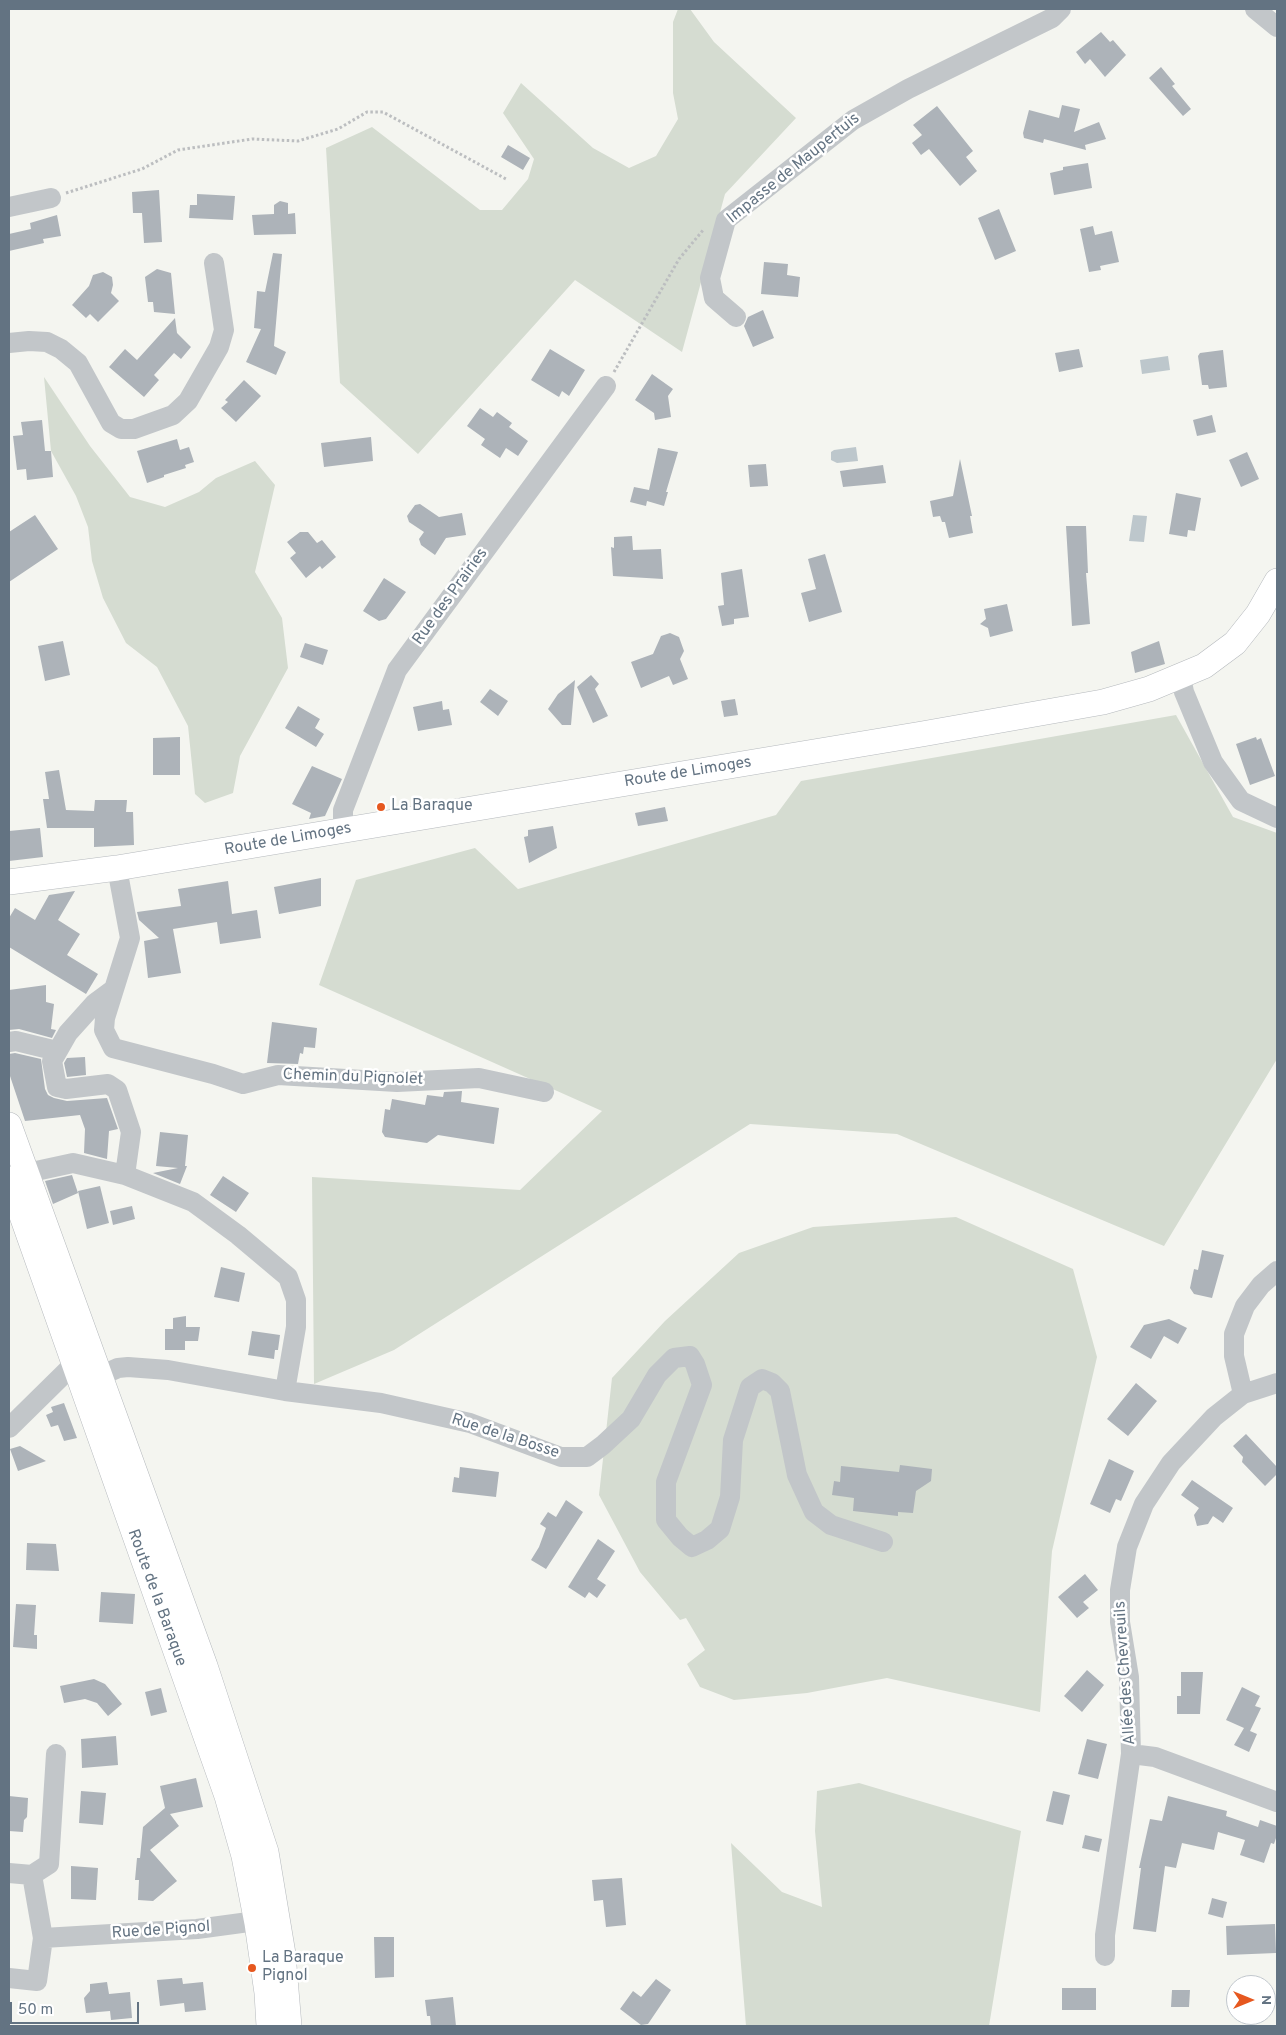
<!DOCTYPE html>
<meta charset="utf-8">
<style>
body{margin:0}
#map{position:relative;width:1286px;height:2035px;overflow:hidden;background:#f4f5f0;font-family:Overpass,sans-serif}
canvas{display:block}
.frame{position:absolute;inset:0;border:10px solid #637382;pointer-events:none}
.north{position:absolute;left:1226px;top:1975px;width:50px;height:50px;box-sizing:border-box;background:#fff;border:1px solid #c1c7cd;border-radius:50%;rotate:90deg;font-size:14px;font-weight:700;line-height:20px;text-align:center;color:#637382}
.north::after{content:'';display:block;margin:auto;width:18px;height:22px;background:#e6581f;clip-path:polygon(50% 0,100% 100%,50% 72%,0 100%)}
.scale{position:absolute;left:10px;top:2002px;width:129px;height:22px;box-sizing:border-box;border:2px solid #637382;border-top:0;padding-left:6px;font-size:15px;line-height:18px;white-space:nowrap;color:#637382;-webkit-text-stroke:4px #fff;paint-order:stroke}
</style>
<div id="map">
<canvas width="1286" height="2035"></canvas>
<div class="frame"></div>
<div class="north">N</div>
<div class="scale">50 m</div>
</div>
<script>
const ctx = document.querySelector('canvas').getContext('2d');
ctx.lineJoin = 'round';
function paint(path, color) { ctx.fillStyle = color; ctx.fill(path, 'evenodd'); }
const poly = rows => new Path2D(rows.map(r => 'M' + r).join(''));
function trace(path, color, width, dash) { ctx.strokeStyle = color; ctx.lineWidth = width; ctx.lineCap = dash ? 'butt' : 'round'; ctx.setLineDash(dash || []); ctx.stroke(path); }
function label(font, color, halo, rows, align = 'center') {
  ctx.font = font + ' Overpass,sans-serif'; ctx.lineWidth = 5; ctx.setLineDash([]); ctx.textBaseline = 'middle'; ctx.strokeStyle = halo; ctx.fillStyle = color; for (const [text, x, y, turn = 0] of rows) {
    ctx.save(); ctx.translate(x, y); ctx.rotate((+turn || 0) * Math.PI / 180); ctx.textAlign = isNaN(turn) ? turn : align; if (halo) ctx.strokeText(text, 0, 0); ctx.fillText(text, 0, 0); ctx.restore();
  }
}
paint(poly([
 [678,9,690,9,714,42,796,118,725,194,682,352,575,280,418,454,340,383,326,148,372,127,480,210,502,210,528,179,534,159,503,113,521,83,593,148,629,168,656,156,678,119,673,93,673,22],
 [44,377,90,446,130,497,165,507,199,492,216,478,255,461,275,485,255,572,282,618,288,668,240,756,233,793,205,803,195,794,188,726,157,667,126,643,103,598,92,561,88,527,76,496,51,451],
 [1176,715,1233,817,1277,833,1277,1059,1164,1246,897,1134,750,1124,394,1350,314,1384,312,1177,520,1190,602,1111,319,985,356,880,475,848,518,889,776,815,801,781],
 [956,1217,1073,1269,1097,1357,1052,1551,1040,1712,887,1678,807,1693,734,1700,700,1687,687,1664,705,1650,686,1618,680,1620,640,1572,599,1495,612,1378,665,1321,739,1253,813,1227],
 [859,1783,1021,1831,989,2026,746,2026,731,1843,782,1892,822,1907,815,1831,817,1791]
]), '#d5dcd1');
paint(poly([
 [1168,356,1170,370,1142,374,1140,360],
 [856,447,858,461,837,463,831,460,831,452,834,450],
 [1133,515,1147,516,1144,542,1129,541]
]), '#bdc7cc');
paint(poly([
 [1101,32,1110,42,1113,40,1126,55,1105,77,1090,59,1085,64,1076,52],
 [1161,67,1175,84,1172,86,1191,109,1183,116,1149,78],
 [1062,105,1080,109,1074,132,1099,122,1106,139,1085,145,1086,150,1044,139,1043,143,1024,138,1023,133,1029,110,1059,118],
 [937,106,973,151,966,157,977,171,960,186,929,149,921,155,912,143,922,135,913,125],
 [508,145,530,158,523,170,501,157],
 [1088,163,1092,188,1054,195,1050,173,1063,170,1063,167],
 [159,190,162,242,144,243,142,213,133,213,132,192],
 [197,194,235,196,233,220,189,218,190,205,197,205],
 [280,201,288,203,288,214,295,213,296,234,254,235,252,215,274,214,274,205],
 [999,209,1016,251,995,260,978,218],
 [57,215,61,236,43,239,44,243,9,251,9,234,31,229,30,223],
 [1093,226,1095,235,1112,231,1119,262,1100,266,1101,270,1089,272,1080,229],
 [273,253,282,254,274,346,286,352,276,375,246,362,261,329,254,328,257,291,265,292],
 [764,262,788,264,787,275,800,277,798,297,761,294],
 [157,269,171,273,175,314,154,312,153,302,148,302,145,277],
 [103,272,112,277,113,285,111,293,119,301,98,322,90,314,86,318,72,305,89,286,93,275],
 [763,310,774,338,753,347,744,326,748,317],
 [175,318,177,333,191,347,181,359,174,353,154,375,159,380,144,397,109,367,125,349,137,360],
 [550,349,585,370,569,396,562,391,559,397,531,380],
 [1079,349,1083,367,1059,372,1055,353],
 [1223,350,1227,387,1209,389,1208,385,1202,385,1198,356,1200,353],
 [652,374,673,389,668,396,671,417,655,420,654,413,635,400],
 [244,380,261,396,236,422,221,408,228,402,225,400],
 [480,408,493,417,497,412,512,423,509,427,528,441,518,456,506,448,500,458,481,445,485,439,467,426],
 [1212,415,1216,432,1197,436,1193,420],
 [42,420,45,451,51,451,53,477,27,480,26,469,17,470,13,436,23,435,21,422],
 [371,437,373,461,324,467,321,443],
 [177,439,180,450,189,447,194,462,185,465,186,468,164,475,164,477,147,483,137,451],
 [658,448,678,452,666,492,668,492,664,506,647,501,646,506,630,502,634,487,649,490],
 [1247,452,1259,479,1241,487,1229,460],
 [960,459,972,516,970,516,973,533,949,538,945,522,942,522,940,516,933,517,930,501,953,496],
 [766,464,768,486,750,487,748,465],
 [883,465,886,483,843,487,840,471],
 [1176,493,1201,498,1195,531,1188,530,1187,537,1169,534],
 [420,504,439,517,462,513,466,535,446,538,435,555,421,545,419,539,424,532,409,522,407,516,415,505],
 [35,515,58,549,9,582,9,532],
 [1066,526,1086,526,1088,573,1086,573,1090,624,1072,626],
 [300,532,308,532,317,543,322,540,336,557,322,569,320,566,306,578,290,558,296,553,287,542],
 [632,536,633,550,661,549,663,579,613,576,611,547,614,548,614,537],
 [825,554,842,612,809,622,801,593,816,589,808,559],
 [742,569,749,617,734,619,734,624,722,626,718,606,724,605,721,573],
 [384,578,406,592,386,619,379,621,363,611],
 [1007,604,1013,631,990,637,988,628,980,624,986,619,984,609],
 [670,633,679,637,684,651,680,659,688,679,673,685,669,676,641,688,631,662,653,654,661,636],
 [63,641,70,675,45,681,38,646],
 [1159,641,1165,664,1135,673,1131,652],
 [305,643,328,650,323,665,300,657],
 [591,675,599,684,595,689,608,716,593,723,577,687],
 [575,680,571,725,562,725,548,709,558,694],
 [490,689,508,701,498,716,480,702],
 [735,699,738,715,724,717,721,701],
 [442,701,443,710,449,709,452,725,418,731,413,707],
 [298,706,320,719,315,728,324,734,316,747,285,728],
 [180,737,180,775,153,775,153,738],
 [1256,737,1257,740,1261,738,1275,776,1250,785,1236,744],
 [312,766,342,779,325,816,309,819,311,813,292,804],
 [59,770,66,810,94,811,95,800,127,800,126,812,133,812,134,845,94,847,94,828,47,828,43,799,49,799,45,772],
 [665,807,668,821,638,826,635,813],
 [553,826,557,848,529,863,524,837,528,836,528,830],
 [40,828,43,857,9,861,9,831],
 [321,878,321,906,279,914,274,887],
 [228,881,232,914,257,910,261,938,220,944,217,922,173,929,181,973,148,978,144,941,159,938,139,920,137,912,181,906,178,889],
 [75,891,58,920,80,934,67,955,98,974,86,994,9,947,9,918,15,908,35,920,49,895],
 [46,985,46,1002,54,1004,51,1029,56,1030,52,1038,19,1029,9,1030,9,990],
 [272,1022,317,1028,315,1048,304,1047,303,1054,300,1053,298,1064,267,1063],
 [15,1053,41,1059,45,1089,48,1095,54,1098,67,1101,107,1098,118,1129,109,1131,107,1159,84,1153,85,1129,80,1115,25,1121,9,1073,9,1054],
 [85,1057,86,1075,67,1077,64,1063,67,1058],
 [462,1091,461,1102,499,1108,494,1144,438,1135,427,1143,385,1137,382,1132,385,1109,390,1110,392,1099,425,1105,427,1095,443,1097,444,1092],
 [160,1132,188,1135,185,1166,187,1166,180,1184,153,1173,178,1168,156,1166],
 [72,1175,78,1193,53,1204,45,1181],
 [223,1176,249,1193,236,1212,210,1195],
 [100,1186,109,1223,87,1229,78,1191],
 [132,1206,135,1219,113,1225,110,1211],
 [1202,1250,1224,1255,1212,1298,1194,1294,1190,1288,1194,1269,1198,1270],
 [221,1267,245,1273,239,1302,214,1297],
 [186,1316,186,1327,200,1327,198,1341,185,1341,185,1350,165,1350,165,1329,173,1329,173,1318],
 [1169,1319,1187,1328,1178,1344,1164,1336,1151,1359,1130,1347,1144,1325],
 [252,1331,280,1335,278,1350,275,1350,274,1359,248,1355],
 [1136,1383,1157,1401,1128,1436,1107,1419],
 [64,1403,77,1438,64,1441,58,1425,51,1427,46,1415,53,1412,51,1407],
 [1246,1434,1277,1467,1277,1474,1265,1486,1242,1462,1243,1457,1233,1446],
 [20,1446,46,1461,18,1471,10,1449],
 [1109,1459,1134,1471,1121,1501,1116,1499,1110,1513,1090,1504],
 [900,1465,932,1469,931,1481,916,1491,913,1513,898,1512,898,1516,853,1511,854,1498,832,1495,834,1481,840,1482,841,1466,899,1472],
 [460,1467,499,1472,496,1497,452,1492,454,1477,459,1478],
 [1192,1480,1233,1508,1223,1523,1213,1516,1208,1524,1197,1526,1194,1515,1199,1508,1181,1495],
 [566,1500,583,1512,546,1569,531,1560,539,1547,546,1528,540,1524,548,1512,556,1517],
 [598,1539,615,1551,597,1579,606,1585,597,1598,589,1592,585,1598,568,1587],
 [27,1543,56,1544,59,1571,26,1570],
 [1085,1574,1098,1590,1083,1602,1089,1608,1077,1618,1058,1597],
 [101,1592,135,1594,133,1624,99,1622],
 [16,1604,36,1605,34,1635,37,1635,37,1649,13,1647],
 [1087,1670,1104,1685,1082,1712,1064,1696],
 [1181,1672,1203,1672,1200,1714,1177,1714,1177,1696,1181,1696],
 [94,1679,105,1684,122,1704,108,1716,97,1703,85,1699,64,1703,60,1686],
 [1242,1687,1260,1696,1255,1706,1261,1708,1250,1731,1257,1734,1249,1752,1234,1745,1244,1728,1226,1720],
 [161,1688,167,1712,151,1716,145,1692],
 [116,1736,118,1765,82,1768,81,1739],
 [1087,1739,1107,1744,1098,1779,1078,1774],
 [196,1778,203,1807,170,1814,179,1826,150,1850,177,1881,153,1901,138,1900,139,1880,135,1880,137,1858,140,1858,143,1827,165,1808,160,1786],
 [81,1791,106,1793,103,1825,79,1823],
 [1053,1791,1070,1795,1063,1825,1046,1821],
 [9,1796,28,1798,27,1817,24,1820,23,1832,9,1831],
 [1168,1796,1227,1811,1226,1816,1258,1827,1260,1820,1277,1826,1277,1835,1274,1844,1271,1843,1264,1863,1240,1855,1245,1840,1218,1832,1214,1850,1182,1843,1176,1868,1165,1866,1156,1932,1133,1929,1141,1868,1139,1868,1150,1819,1162,1821],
 [1085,1835,1102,1839,1099,1852,1082,1848],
 [71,1866,98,1868,96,1900,71,1899],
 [622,1878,626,1925,606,1927,603,1900,594,1901,592,1880],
 [1212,1898,1227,1902,1223,1918,1208,1914],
 [1275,1924,1276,1953,1227,1955,1226,1926],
 [374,1937,394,1937,394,1977,375,1978],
 [182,1978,183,1984,203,1982,206,2010,185,2012,184,2003,160,2006,157,1980],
 [656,1979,671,1990,648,2024,641,2025,620,2009,633,1991,641,1997],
 [107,1982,109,1994,130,1992,132,2018,111,2020,110,2011,86,2013,84,1998,90,1991,90,1984],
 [1062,1988,1096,1988,1096,2010,1062,2010],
 [1172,1990,1190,1990,1189,2007,1171,2007],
 [453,1997,456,2026,431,2026,430,2016,427,2016,425,2000]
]), '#adb3b9');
const major = poly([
 [9,882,117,868,922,734,1103,702,1149,689,1204,666,1235,643,1258,614,1277,581],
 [9,1125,205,1666,266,1852,283,1954,289,2026],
 [9,1179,227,1796,244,1856,257,1923,267,1993,269,2026]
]);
trace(major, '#b5b9bd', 26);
trace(poly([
 [66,193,142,169,178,150,252,139,298,141,338,129,367,112,383,112,506,179],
 [614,372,679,259,704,229]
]), '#bcbec0', 3, [2.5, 2.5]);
trace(poly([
 [1255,9,1277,27],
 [9,207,51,198],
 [736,317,714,298,710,278,726,220,853,120,908,89,1052,18,1061,9],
 [9,343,29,341,47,342,61,349,78,363,111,423,121,429,134,429,173,415,188,401,219,347,224,330,214,263],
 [1181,677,1184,692,1213,762,1241,801,1277,818],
 [343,830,343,810,397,670,606,386],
 [117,868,130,938,105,1018,104,1030,113,1048,213,1074,243,1084,278,1075,397,1082,479,1078,544,1092],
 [114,989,95,1003,68,1033,52,1061,57,1087,66,1089,108,1084,117,1090,131,1132,125,1175],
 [9,1042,16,1041,57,1051],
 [13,1176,73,1163,125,1175,193,1202,238,1235,288,1277,296,1300,296,1327,285,1391],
 [100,1376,118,1368,128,1367,168,1370,285,1391,381,1403,470,1423,561,1457,587,1457,603,1445,631,1419,657,1375,674,1358,690,1356,695,1364,702,1385,666,1482,666,1520,680,1537,692,1547,707,1540,720,1529,730,1497,733,1440,750,1387,762,1379,772,1383,780,1391,797,1475,814,1512,831,1525,883,1542],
 [1277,1383,1243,1394,1214,1417,1171,1463,1144,1504,1127,1547,1120,1590,1120,1622,1129,1677,1131,1754,1155,1757,1277,1802],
 [1243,1394,1234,1356,1234,1334,1245,1306,1261,1285,1277,1271],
 [9,1428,73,1365,81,1351],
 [9,1873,32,1875,43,1938,37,1981,9,1978],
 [32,1875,49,1864,56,1754],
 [43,1938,197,1929,271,1919],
 [1105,1956,1105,1935,1131,1754]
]), '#c2c6c9', 20);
trace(major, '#fff', 25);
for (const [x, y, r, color] of [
 [381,807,5,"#e6581f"],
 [252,1968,5,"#e6581f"]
]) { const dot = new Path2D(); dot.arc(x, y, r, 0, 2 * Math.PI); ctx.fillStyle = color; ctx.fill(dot); trace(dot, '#fff', 2); }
label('16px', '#637382', '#fff', [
 ["Impasse de Maupertuis",794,169,-39],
 ["Rue des Prairies",451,597,-54],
 ["Route de Limoges",688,773,-9],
 ["Route de Limoges",288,840,-10],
 ["Chemin du Pignolet",353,1078,2],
 ["Rue de la Bosse",505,1437,18],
 ["Route de la Baraque",156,1598,70],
 ["Allée des Chevreuils",1126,1673,-94],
 ["Rue de Pignol",161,1931,-4]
]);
label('16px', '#637382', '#fff', [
 ["La Baraque",391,807],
 ["La Baraque",262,1959],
 ["Pignol",262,1977]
], 'left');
</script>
